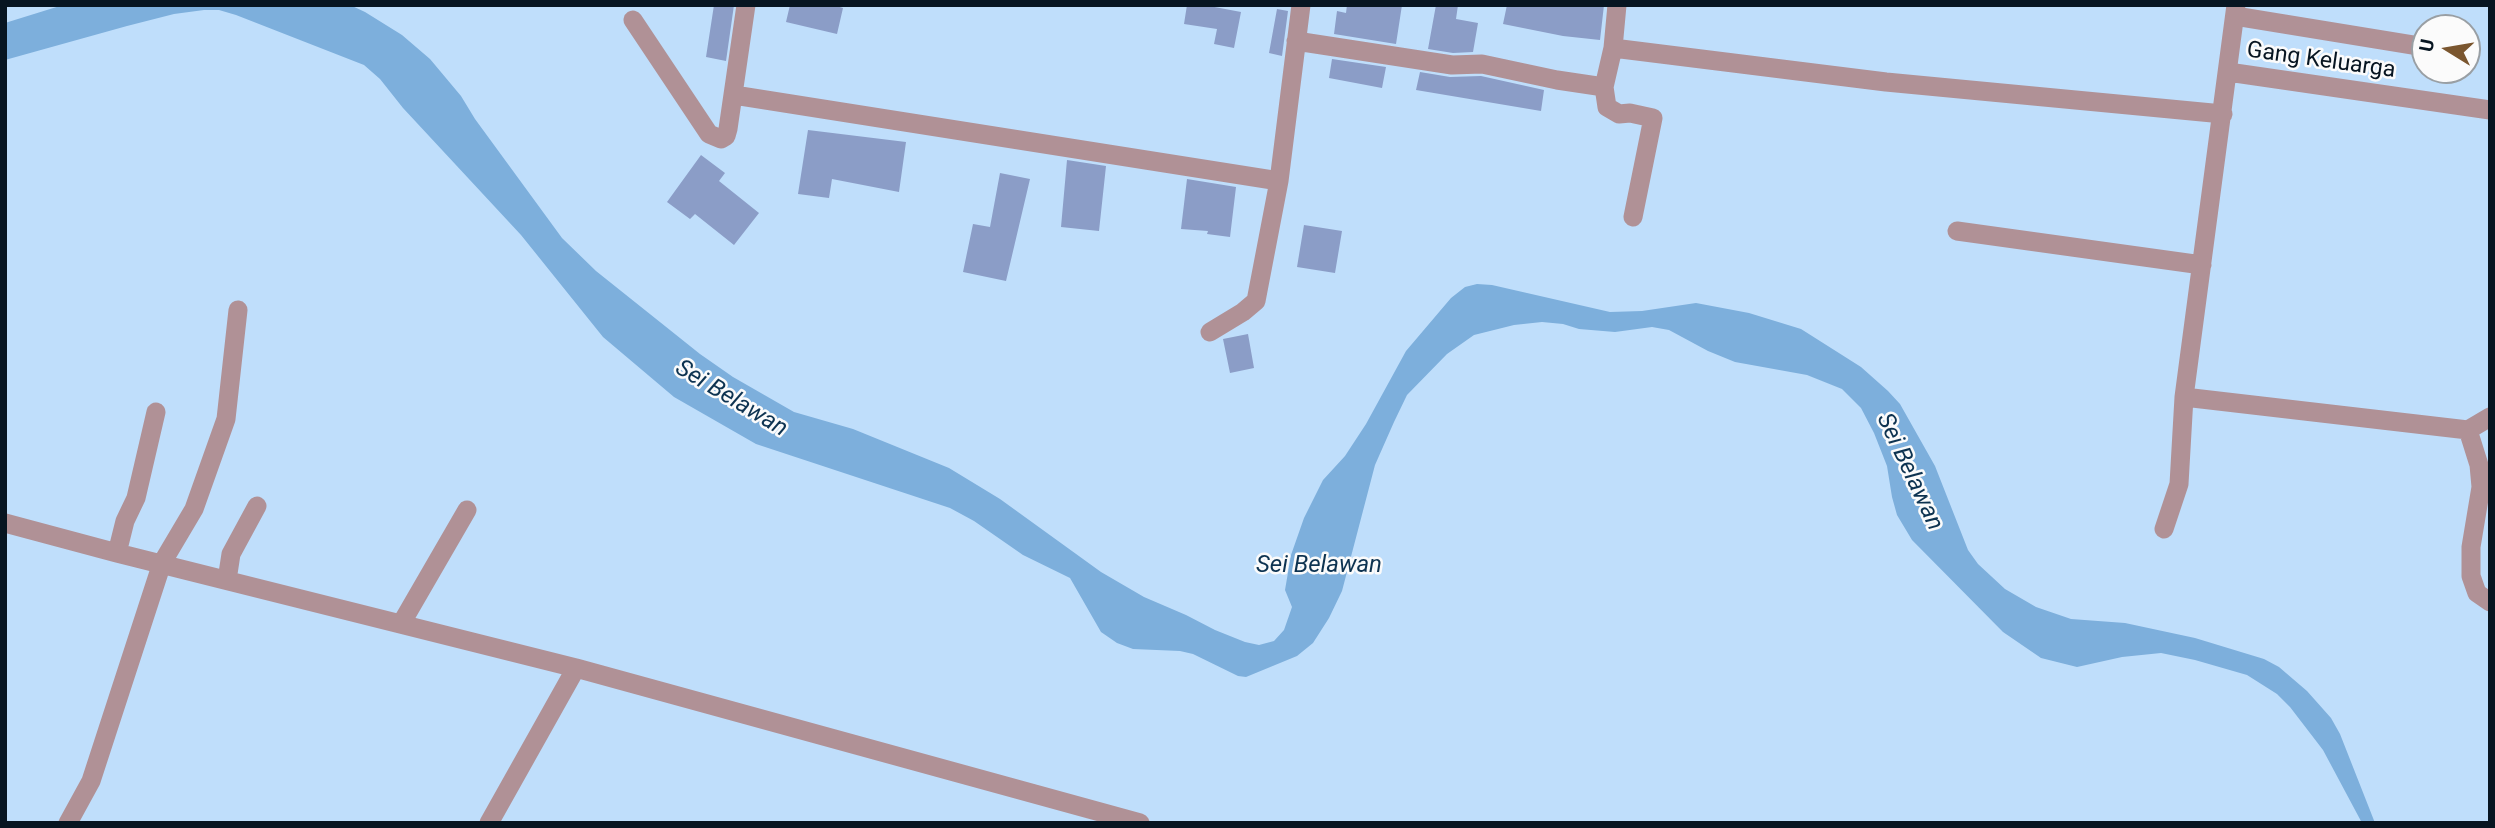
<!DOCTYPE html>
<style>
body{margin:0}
#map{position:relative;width:2495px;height:828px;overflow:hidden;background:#bfdefb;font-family:Roboto,sans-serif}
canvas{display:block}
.frame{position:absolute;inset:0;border:7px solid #071521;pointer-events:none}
.north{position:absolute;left:2411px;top:14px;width:70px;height:70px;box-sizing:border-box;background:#fbfbfb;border:2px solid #999fa4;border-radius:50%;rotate:281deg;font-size:19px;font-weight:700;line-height:28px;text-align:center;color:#071521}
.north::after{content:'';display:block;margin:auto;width:24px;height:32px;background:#7a562f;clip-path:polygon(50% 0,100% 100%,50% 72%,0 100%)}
</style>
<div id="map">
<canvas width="2495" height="828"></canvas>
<div class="frame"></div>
<div class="north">U</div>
</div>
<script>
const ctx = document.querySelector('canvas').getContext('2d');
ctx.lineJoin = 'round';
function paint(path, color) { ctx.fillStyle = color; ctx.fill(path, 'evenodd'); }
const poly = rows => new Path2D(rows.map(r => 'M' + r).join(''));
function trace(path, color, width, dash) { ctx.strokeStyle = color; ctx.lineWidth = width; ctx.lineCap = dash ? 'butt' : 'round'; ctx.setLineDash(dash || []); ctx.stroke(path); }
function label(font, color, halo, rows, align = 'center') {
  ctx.font = font + ' Roboto,sans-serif'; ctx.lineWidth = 5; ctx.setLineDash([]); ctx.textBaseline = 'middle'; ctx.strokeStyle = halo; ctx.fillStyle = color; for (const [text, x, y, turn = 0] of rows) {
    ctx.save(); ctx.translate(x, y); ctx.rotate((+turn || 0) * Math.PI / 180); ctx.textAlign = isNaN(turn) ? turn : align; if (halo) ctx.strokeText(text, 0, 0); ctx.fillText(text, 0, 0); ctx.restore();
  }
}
paint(poly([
 [63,5,350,5,365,12,402,35,430,59,461,96,475,119,562,238,596,271,700,354,733,377,794,412,853,429,949,468,1000,499,1101,572,1144,597,1186,615,1215,630,1245,642,1259,645,1274,641,1284,630,1292,607,1285,590,1291,555,1304,518,1323,480,1345,456,1366,424,1406,351,1451,298,1465,287,1477,284,1492,285,1610,312,1642,311,1696,303,1749,313,1801,329,1861,367,1888,391,1900,404,1935,466,1968,550,1978,564,2005,589,2036,607,2071,619,2125,623,2195,638,2264,659,2279,667,2307,691,2331,718,2340,734,2375,823,2362,823,2323,750,2290,707,2277,694,2247,675,2195,660,2161,653,2122,657,2077,667,2041,658,2003,632,1912,540,1897,515,1892,497,1887,466,1874,433,1861,408,1842,389,1807,375,1735,362,1708,351,1669,330,1652,327,1615,332,1579,329,1563,324,1542,322,1514,325,1474,335,1447,354,1407,395,1394,422,1375,465,1342,591,1329,618,1313,643,1297,656,1246,677,1238,676,1193,654,1180,651,1133,649,1117,643,1101,632,1070,578,1023,555,974,521,950,508,756,444,674,397,603,337,521,235,403,108,380,79,364,65,236,15,219,10,204,10,174,14,127,26,5,60,5,23]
]), '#7dafdc');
paint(poly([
 [714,5,734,5,726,61,706,57],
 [790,5,833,5,843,8,837,34,786,22],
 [1187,5,1204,5,1241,12,1234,48,1214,44,1217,29,1184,24],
 [1347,5,1402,5,1396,44,1334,34,1337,11,1346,13],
 [1436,5,1458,5,1456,19,1478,23,1473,52,1453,53,1428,49],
 [1507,5,1604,5,1600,40,1563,36,1503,24],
 [1277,9,1288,11,1282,56,1269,53],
 [1332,59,1386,67,1382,88,1329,78],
 [1420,72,1450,77,1481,76,1544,90,1541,111,1416,90],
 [808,130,906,142,899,192,832,179,829,198,798,194],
 [701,155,725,173,719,181,759,213,734,245,695,214,690,219,667,202],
 [1067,160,1106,166,1099,231,1061,227],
 [1000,173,1030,179,1006,281,963,272,973,224,990,227],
 [1187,179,1236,187,1230,237,1207,234,1208,231,1181,229],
 [1304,225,1342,231,1335,273,1297,267],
 [1248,334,1254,368,1230,373,1223,339]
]), '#8b9dc7');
trace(poly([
 [1617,5,1613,48,1604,87,1607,107,1619,114,1630,113,1653,118,1633,217],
 [2236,5,2184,397,2468,430,2490,417],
 [2235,16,2425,47],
 [633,20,709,134,721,139,726,136,728,129,746,5],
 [1296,41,1452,65,1482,64,1557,80,1604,87],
 [1613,48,1886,82,2223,114],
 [2467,54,2469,55],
 [2228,72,2490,110],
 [734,95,1279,181],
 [1957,231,2202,265],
 [1210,332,1243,312,1256,301,1279,181,1301,5],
 [2468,430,2479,465,2481,487,2471,547,2471,576,2477,593,2490,602],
 [5,523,117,553,576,668,1140,823],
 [2164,529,2179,484,2184,397],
 [117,553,125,521,136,498,156,412],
 [227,580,231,554,257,506],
 [401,624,467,510],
 [68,823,91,781,162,563,194,509,226,419,238,310],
 [489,823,576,668]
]), '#b09196', 19);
label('23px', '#071521', '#fbfbfb', [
 ["Gang Keluarga",2321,61,8]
]);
label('italic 24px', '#0d3351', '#fbfbfb', [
 ["Sei Belawan",731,399,31],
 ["Sei Belawan",1909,472,65],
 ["Sei Belawan",1319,566]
]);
</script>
